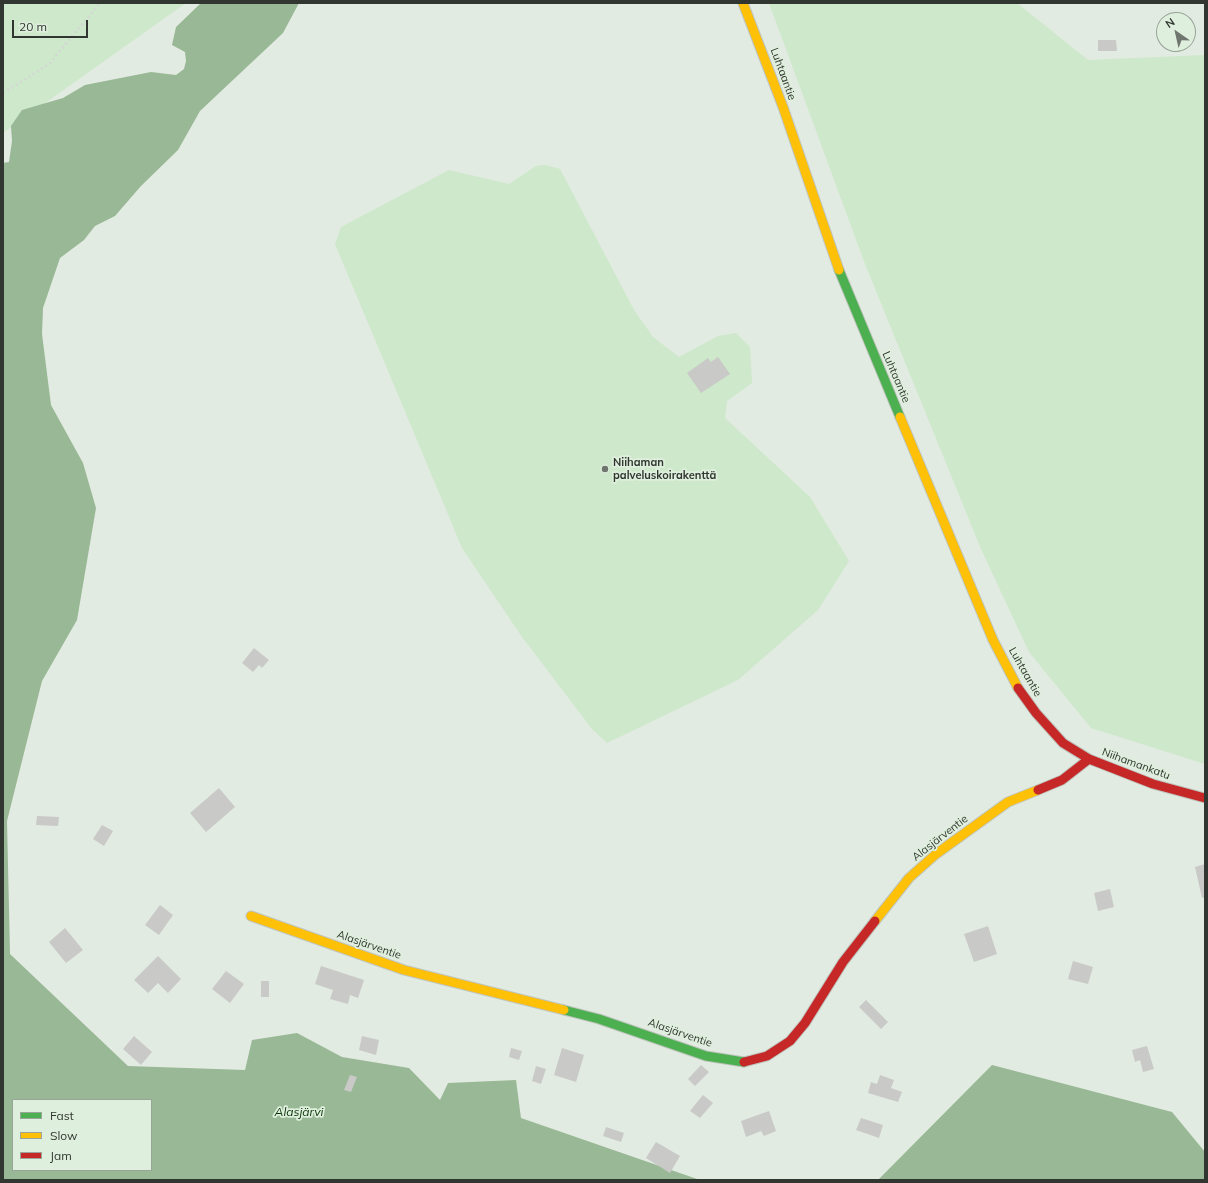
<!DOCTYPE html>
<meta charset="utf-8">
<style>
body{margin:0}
#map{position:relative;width:1208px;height:1183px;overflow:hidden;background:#e2ebe1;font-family:Mulish,sans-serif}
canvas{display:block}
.frame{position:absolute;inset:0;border:4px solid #313730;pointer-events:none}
.legend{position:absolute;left:12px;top:1099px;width:140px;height:72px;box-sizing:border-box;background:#dfefdd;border:1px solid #99a598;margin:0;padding:5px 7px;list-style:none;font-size:12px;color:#313730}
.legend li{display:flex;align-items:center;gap:8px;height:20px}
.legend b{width:20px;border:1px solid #99a598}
.north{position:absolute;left:1156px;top:12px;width:40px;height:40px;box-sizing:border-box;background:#dfefdd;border:1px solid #99a598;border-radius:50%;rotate:326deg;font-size:11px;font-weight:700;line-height:16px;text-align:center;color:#313730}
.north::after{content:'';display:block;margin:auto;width:14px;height:18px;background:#6f766e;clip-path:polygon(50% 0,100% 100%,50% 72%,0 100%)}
.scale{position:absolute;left:12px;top:20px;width:76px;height:18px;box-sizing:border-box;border:2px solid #313730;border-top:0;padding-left:5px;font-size:12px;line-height:14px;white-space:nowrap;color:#313730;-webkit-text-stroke:3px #dfefdd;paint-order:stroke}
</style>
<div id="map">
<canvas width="1208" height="1183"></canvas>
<div class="frame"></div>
<ul class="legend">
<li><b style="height:5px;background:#4caf50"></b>Fast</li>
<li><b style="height:5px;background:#ffc107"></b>Slow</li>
<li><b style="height:5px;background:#c62828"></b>Jam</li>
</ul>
<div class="north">N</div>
<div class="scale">20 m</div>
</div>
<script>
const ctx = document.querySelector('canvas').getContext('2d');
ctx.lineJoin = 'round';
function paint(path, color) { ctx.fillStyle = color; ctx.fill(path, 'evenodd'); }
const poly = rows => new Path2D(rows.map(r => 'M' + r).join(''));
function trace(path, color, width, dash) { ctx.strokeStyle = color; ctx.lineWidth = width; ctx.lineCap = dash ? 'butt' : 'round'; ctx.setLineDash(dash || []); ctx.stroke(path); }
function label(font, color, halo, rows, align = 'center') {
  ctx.font = font + ' Mulish,sans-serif'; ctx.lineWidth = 3.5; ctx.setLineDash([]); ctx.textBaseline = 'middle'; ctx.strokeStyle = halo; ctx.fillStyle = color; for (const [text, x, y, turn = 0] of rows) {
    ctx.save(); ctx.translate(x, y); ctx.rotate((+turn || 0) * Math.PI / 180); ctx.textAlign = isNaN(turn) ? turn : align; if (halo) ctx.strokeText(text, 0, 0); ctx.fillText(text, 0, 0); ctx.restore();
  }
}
paint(poly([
 [3,3,186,3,3,133],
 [769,3,1017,3,1088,60,1205,55,1205,764,1091,728,1029,652,981,549,865,264],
 [545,165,560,169,634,310,653,337,679,357,718,336,736,333,750,347,752,383,727,401,725,418,810,497,849,561,818,610,738,680,607,743,592,729,522,637,462,548,335,244,341,227,449,170,509,184,536,166]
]), '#cde8ca');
paint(poly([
 [201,3,299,3,283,33,200,111,178,150,141,186,115,216,95,226,84,240,60,258,43,308,42,334,51,405,83,463,96,508,77,620,42,681,7,821,10,954,128,1066,245,1070,252,1040,297,1033,342,1057,409,1068,440,1100,448,1083,516,1080,521,1118,700,1180,3,1180,3,163,9,162,12,141,11,126,22,110,63,98,85,85,151,72,176,75,184,69,186,61,185,52,172,45,176,27],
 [13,1100,151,1100,151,1170,13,1170],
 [992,1065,1172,1112,1205,1152,1205,1180,878,1180]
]), '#99b896');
paint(poly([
 [1098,40,1116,40,1117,51,1098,51],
 [718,357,730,374,701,393,687,373,708,358,711,362],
 [254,648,269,660,262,668,259,665,253,672,242,663],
 [219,788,235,807,206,832,190,813],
 [37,816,59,817,58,826,36,825],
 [102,825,113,831,104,846,93,839],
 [1205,864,1205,897,1202,898,1195,867],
 [1110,889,1114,907,1098,911,1094,893],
 [160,905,173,915,159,935,145,925],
 [988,926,997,954,974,962,964,934],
 [65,928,83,950,66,963,49,942],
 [158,956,181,979,168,993,158,983,148,993,134,980],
 [1073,961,1093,967,1088,984,1068,979],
 [321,966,364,980,358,998,350,995,348,1004,330,999,333,990,315,984],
 [226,971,244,984,230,1003,212,989],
 [261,981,269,981,269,997,261,997],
 [866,1000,888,1022,881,1029,859,1007],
 [134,1036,152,1052,141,1065,123,1049],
 [362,1036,379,1040,376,1055,359,1050],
 [1147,1046,1154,1069,1143,1072,1140,1060,1135,1062,1132,1050],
 [511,1048,522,1051,519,1060,509,1057],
 [562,1048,584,1055,576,1082,554,1075],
 [701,1065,709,1072,695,1086,688,1079],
 [536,1066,546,1069,541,1084,532,1081],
 [350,1075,357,1077,351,1092,344,1090],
 [880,1075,894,1080,891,1088,902,1092,898,1102,868,1093,871,1082,877,1084],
 [703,1095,713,1103,700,1118,690,1111],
 [769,1111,776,1131,764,1136,761,1131,746,1137,741,1121],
 [861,1118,883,1125,879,1138,856,1130],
 [606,1127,624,1133,621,1142,603,1136],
 [656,1142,680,1156,670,1173,646,1158]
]), '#c9c9c8');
const fast = poly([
 [839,270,900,417],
 [564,1010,599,1019,706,1056,744,1062]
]);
const slow = poly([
 [743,3,783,107,839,270],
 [900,417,993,640,1018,688],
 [251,916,404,970,564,1010],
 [875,921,909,878,936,854,1008,802,1038,790]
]);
const jam = poly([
 [1018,688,1036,713,1063,743,1089,759,1153,784,1205,798],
 [1038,790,1062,780,1089,759],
 [744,1062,767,1056,790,1041,805,1023,843,962,875,921]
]);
trace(fast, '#bec4bd', 11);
trace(slow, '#bec4bd', 11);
trace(jam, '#bec4bd', 11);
trace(poly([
 [3,93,49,64,100,3]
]), '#d4d7d4', 2.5, [2, 3]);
trace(fast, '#4caf50', 9);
trace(slow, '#ffc107', 9);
trace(jam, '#c62828', 9);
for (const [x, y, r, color] of [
 [605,469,4,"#6f766e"]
]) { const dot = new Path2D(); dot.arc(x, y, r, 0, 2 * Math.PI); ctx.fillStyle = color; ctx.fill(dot); trace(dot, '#dfefdd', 1.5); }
label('11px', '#313730', '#dfefdd', [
 ["Luhtaantie",783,74,70],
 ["Luhtaantie",896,377,67],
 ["Luhtaantie",1025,672,60],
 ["Niihamankatu",1136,764,20],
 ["Alasjärventie",940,838,-38],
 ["Alasjärventie",369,945,19],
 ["Alasjärventie",680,1033,19]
]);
label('bold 11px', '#313730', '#dfefdd', [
 ["Niihaman",613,463],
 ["palveluskoirakenttä",613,476]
], 'left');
label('italic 12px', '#083306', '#dfefdd', [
 ["Alasjärvi",299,1112]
]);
</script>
